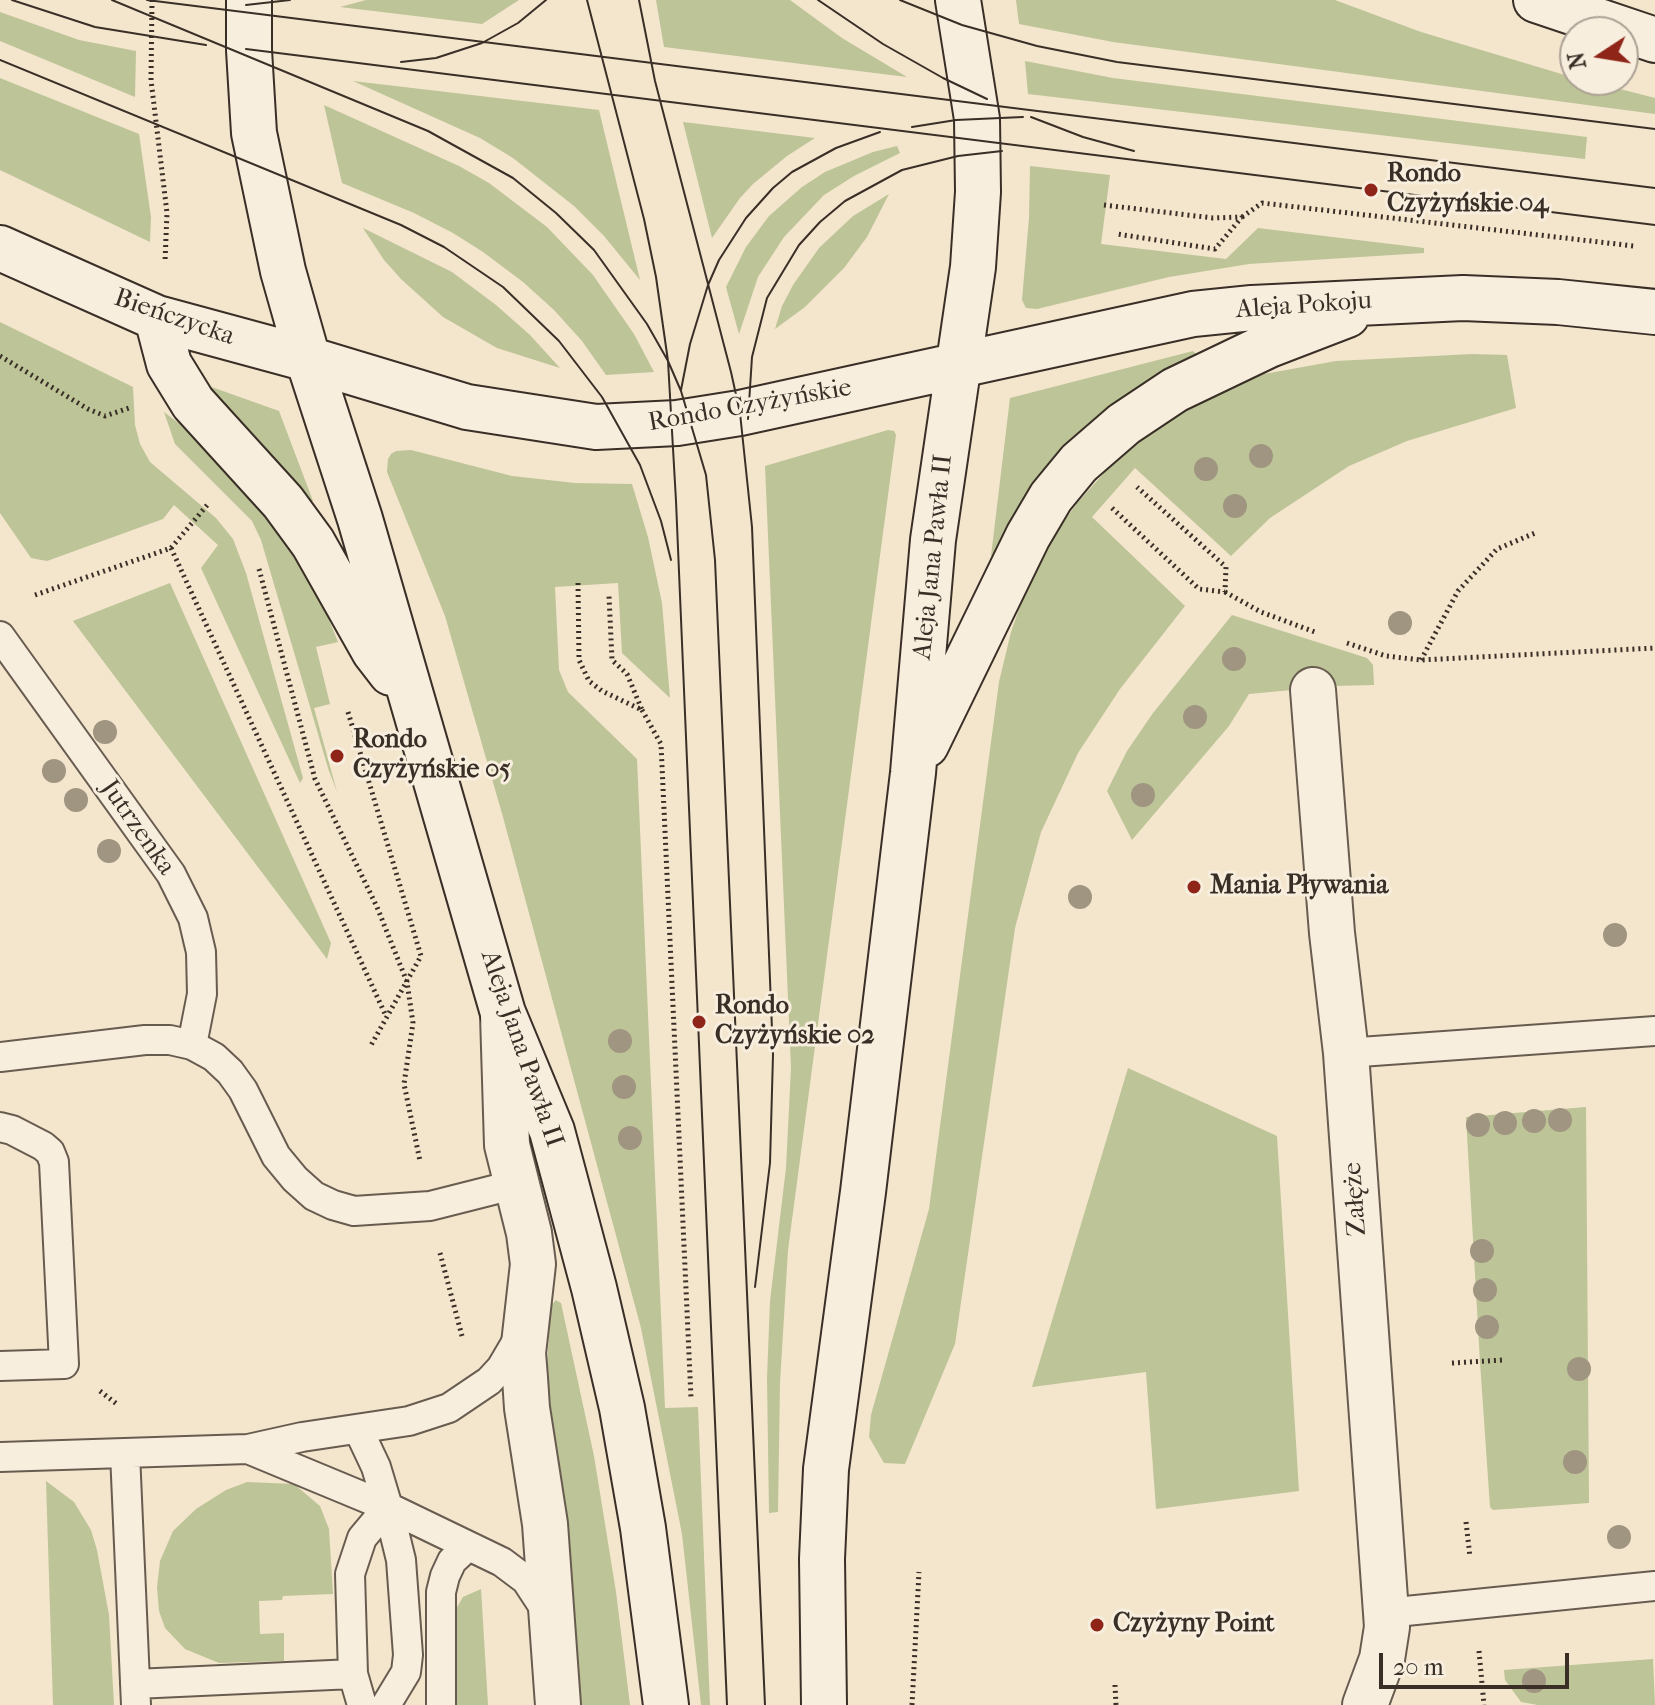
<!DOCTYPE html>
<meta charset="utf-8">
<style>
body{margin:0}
#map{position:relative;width:1655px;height:1705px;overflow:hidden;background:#f4e5cd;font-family:"IM FELL French Canon",serif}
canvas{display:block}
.north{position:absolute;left:1559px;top:16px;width:80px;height:80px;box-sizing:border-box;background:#f8eede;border:2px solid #aca295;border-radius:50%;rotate:258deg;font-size:22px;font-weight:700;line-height:32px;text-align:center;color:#3a2f27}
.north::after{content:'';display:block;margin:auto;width:28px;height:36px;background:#8f2418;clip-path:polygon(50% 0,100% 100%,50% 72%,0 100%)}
.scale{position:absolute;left:1379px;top:1653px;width:190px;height:36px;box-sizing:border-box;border:4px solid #3a2f27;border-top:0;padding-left:10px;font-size:24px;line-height:28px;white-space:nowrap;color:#3a2f27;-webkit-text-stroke:6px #f8eede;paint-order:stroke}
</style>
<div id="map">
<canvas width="1655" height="1705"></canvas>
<div class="north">N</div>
<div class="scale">20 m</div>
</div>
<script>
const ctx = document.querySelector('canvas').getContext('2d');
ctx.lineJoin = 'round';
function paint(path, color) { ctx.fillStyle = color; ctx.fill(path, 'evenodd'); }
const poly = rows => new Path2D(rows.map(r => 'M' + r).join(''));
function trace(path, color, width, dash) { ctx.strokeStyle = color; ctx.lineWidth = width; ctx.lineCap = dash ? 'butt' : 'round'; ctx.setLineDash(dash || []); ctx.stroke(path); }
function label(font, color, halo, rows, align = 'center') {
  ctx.font = font + ' "IM FELL French Canon",serif'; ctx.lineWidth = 6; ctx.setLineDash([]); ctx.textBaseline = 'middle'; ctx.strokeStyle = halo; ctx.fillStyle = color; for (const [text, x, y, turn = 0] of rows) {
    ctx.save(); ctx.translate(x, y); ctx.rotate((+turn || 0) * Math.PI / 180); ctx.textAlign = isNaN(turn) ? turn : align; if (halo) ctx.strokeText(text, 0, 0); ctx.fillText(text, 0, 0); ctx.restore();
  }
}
paint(poly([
 [366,0,519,0,482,24,340,7],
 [656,0,790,0,842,38,907,77,664,47],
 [1016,0,1335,0,1421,32,1575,78,1575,80,1585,80,1655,98,1655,114,1113,42,1019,24],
 [0,12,79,40,136,51,135,97,0,41],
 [1025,61,1113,78,1587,137,1585,159,1028,94],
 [0,78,139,134,151,217,150,242,0,170],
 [353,81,599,110,640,280,604,236,574,206,513,158,480,138],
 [324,105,459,166,489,183,547,227,593,275,634,334,654,372,606,375,582,341,554,310,523,282,483,252,453,233,414,213,342,183],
 [683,122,815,138,787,156,753,184,740,198,712,238],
 [897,146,900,153,854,176,824,195,784,237,758,277,739,334,726,287,746,247,769,216,802,187,825,172,873,152],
 [1030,166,1110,175,1101,244,1226,259,1258,228,1424,248,1424,253,1249,264,1169,277,1037,309,1026,308,1022,300,1029,218],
 [889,194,867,237,844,268,805,307,775,329,782,306,793,285,819,248,853,216],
 [363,228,452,272,496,305,530,335,560,368,497,348,443,317,401,279,384,260],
 [0,322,133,387,135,425,140,444,150,462,216,518,233,539,246,573,303,778,300,783,201,568,218,545,174,505,163,519,47,561,31,558,0,513],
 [1193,351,1197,355,994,556,991,556,1010,398],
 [1472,354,1507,355,1516,408,1407,441,1349,466,1270,518,1231,556,1135,468,1092,517,1185,606,1120,689,1078,753,1041,832,1015,928,955,1344,905,1464,884,1463,869,1437,871,1415,929,1209,999,682,1011,632,1026,589,1048,544,1077,503,1105,472,1136,443,1203,399,1234,385,1264,374,1336,361],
 [206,385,279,411,313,501,310,501,259,440,203,386],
 [164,412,189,431,216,457,284,537,314,584,338,642,316,647,330,704,314,708,337,792,328,768,261,540,252,521,175,444],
 [888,430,894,431,896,435,788,1250,780,1383,778,1512,769,1513,767,1378,770,1301,786,1168,791,1068,765,466],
 [411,450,512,476,575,483,632,484,648,537,662,603,670,698,622,653,618,583,555,587,559,670,568,692,637,759,665,1408,698,1407,710,1705,701,1705,682,1534,641,1328,503,817,445,616,387,472,388,459,391,454,396,451],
 [170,583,331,943,327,959,73,621],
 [1232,615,1367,658,1373,665,1374,685,1334,686,1249,694,1229,726,1132,840,1107,791,1127,751,1153,713],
 [1128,1068,1277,1136,1299,1491,1156,1509,1146,1372,1032,1387],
 [1586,1107,1589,1503,1493,1510,1490,1507,1480,1362,1466,1117],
 [556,1300,561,1303,594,1456,616,1592,630,1705,581,1705,567,1522,549,1410,546,1379,551,1306],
 [46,1481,74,1502,91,1530,97,1550,109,1615,114,1705,53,1705],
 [247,1482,294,1484,320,1506,329,1529,333,1594,283,1596,282,1600,259,1601,260,1634,284,1633,284,1661,219,1663,185,1649,165,1628,159,1611,157,1587,160,1561,173,1531,196,1509,226,1490],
 [481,1589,488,1705,457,1705,456,1609,463,1597],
 [1653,1659,1655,1705,1538,1705,1521,1702,1505,1680,1504,1670]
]), '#bdc497');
const lane = poly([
 [0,636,171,874,193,918,201,952,202,994,192,1045],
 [1346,1053,1655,1031],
 [0,1057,145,1040,170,1040,192,1045,214,1057,230,1072,243,1090,276,1156,295,1179,314,1196,333,1205,354,1211,430,1206,517,1184],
 [0,1127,12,1130,43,1146,50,1152,54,1162,64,1364,0,1366],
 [359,1431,376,1467,388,1507,362,1538,350,1574,353,1674,362,1705],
 [248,1449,388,1507,502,1562,526,1580,547,1612],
 [125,1453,136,1705],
 [0,1457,248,1449,302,1437,409,1421,449,1408,489,1381,501,1368,521,1334],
 [1386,1613,1655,1586],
 [135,1684,353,1674],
 [386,1705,406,1672,408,1655,401,1560,388,1507],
 [441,1705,441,1592,445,1576,452,1561,467,1547]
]);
const street = poly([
 [1313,690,1332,933,1346,1053,1387,1627,1382,1659,1365,1705],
 [503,1015,507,1145,529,1233,533,1264,523,1353,525,1378,527,1408,545,1524,558,1705]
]);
const secondary = poly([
 [249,0,249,50,254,133,283,271,308,359,360,519,503,1013,552,1131,594,1288,622,1408,643,1528,666,1705],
 [1536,0,1655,40],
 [0,248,157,318,308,359,467,407,596,427,677,423,740,413,1193,314,1252,308,1463,298,1558,302,1655,312],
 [157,318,169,364,193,403,283,502,313,543,374,651,391,673],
 [926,745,1028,536,1051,497,1079,463,1124,424,1175,390,1269,345,1347,315],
 [824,1705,822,1559,826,1469,863,1192,913,773,933,540,973,267,978,192,977,119,958,0]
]);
trace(lane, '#685c50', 32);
trace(street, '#685c50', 48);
trace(secondary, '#3a2f27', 48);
trace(poly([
 [152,0,151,80,167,213,165,262],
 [1104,205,1213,218,1242,217,1215,249,1117,234],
 [1242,217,1262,203,1634,246],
 [0,356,88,409,105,416,129,408],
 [1112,508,1199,589,1225,592,1226,567,1137,487],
 [171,548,386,1016],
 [259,569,315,779,377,907,407,982,413,1023,404,1084,420,1161],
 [578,583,579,660,589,681,602,691,642,710,627,674,612,660,609,596],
 [1225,592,1261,612,1315,632],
 [35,595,171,548,208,504],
 [1347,643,1386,656,1421,660,1655,648],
 [1421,660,1458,591,1497,549,1535,533],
 [642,710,661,744,691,1398],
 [348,712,421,956,370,1047],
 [440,1253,462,1336],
 [1452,1363,1504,1360],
 [100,1391,118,1405],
 [1466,1522,1470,1557],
 [1479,1651,1484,1705],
 [1115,1685,1116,1705],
 [912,1705,919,1572]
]), '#3a2f27', 5, [2, 4]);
trace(lane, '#f8eede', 28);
trace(street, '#f8eede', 44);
trace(secondary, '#f8eede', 44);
trace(poly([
 [12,0,95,27,206,45],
 [112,0,428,131,513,178,556,213,594,250,647,324,668,361,681,391,706,475,715,560,765,1705],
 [147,0,1655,188],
 [587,0,644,219,656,277,668,361,676,501,727,1705],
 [639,0,655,81,731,372,740,413,752,527,773,1055,770,1163,755,1287],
 [818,0,883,44,943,78,987,99],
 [900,0,962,25,1037,46,1117,62,1655,129],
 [246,5,290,0],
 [246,49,1655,225],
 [0,60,401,225,444,247,503,287,559,341,602,397,640,465,661,521,671,560],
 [401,62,436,58,482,43,518,23,546,0],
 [1031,117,1083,137,1134,151],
 [912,127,956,120,1023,117],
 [681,390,690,344,708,285,719,260,746,218,773,188,792,172,836,148,880,132],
 [748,419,752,357,767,298,799,245,820,222,845,201,902,170,958,156,1002,151]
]), '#3a2f27', 2);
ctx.fillStyle = '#a09581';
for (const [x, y] of [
 [1261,456],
 [1206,469],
 [1235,506],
 [1400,623],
 [1234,659],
 [1195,717],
 [105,732],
 [54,771],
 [1143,795],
 [76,800],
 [109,851],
 [1080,897],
 [1615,935],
 [620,1041],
 [624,1087],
 [1560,1120],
 [1534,1121],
 [1505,1123],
 [1478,1125],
 [630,1138],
 [1482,1251],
 [1485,1290],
 [1487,1327],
 [1579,1369],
 [1575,1462],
 [1619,1537],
 [1534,1681]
]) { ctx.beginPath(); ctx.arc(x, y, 12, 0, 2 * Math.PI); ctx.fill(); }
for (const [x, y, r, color] of [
 [1371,190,8,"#8f2418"],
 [337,756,8,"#8f2418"],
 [1194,887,8,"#8f2418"],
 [699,1022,8,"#8f2418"],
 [1097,1625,8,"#8f2418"]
]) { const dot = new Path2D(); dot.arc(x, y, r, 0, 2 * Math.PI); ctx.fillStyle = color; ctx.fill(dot); trace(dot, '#f8eede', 3); }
label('bold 26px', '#3a2f27', '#f8eede', [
 ["Rondo",1387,175],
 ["Czyżyńskie 04",1387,205],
 ["Rondo",353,741],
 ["Czyżyńskie 05",353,771],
 ["Mania Pływania",1210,887],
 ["Rondo",715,1007],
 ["Czyżyńskie 02",715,1037],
 ["Czyżyny Point",1113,1625]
], 'left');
label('26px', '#3a2f27', '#f8eede', [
 ["Aleja Pokoju",1304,306,-4],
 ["Bieńczycka",174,318,19],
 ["Rondo Czyżyńskie",750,406,-10],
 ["Aleja Jana Pawła II",934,557,-84],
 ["Jutrzenka",137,828,55],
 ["Aleja Jana Pawła II",521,1049,71],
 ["Załęże",1356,1199,-94]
]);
</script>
